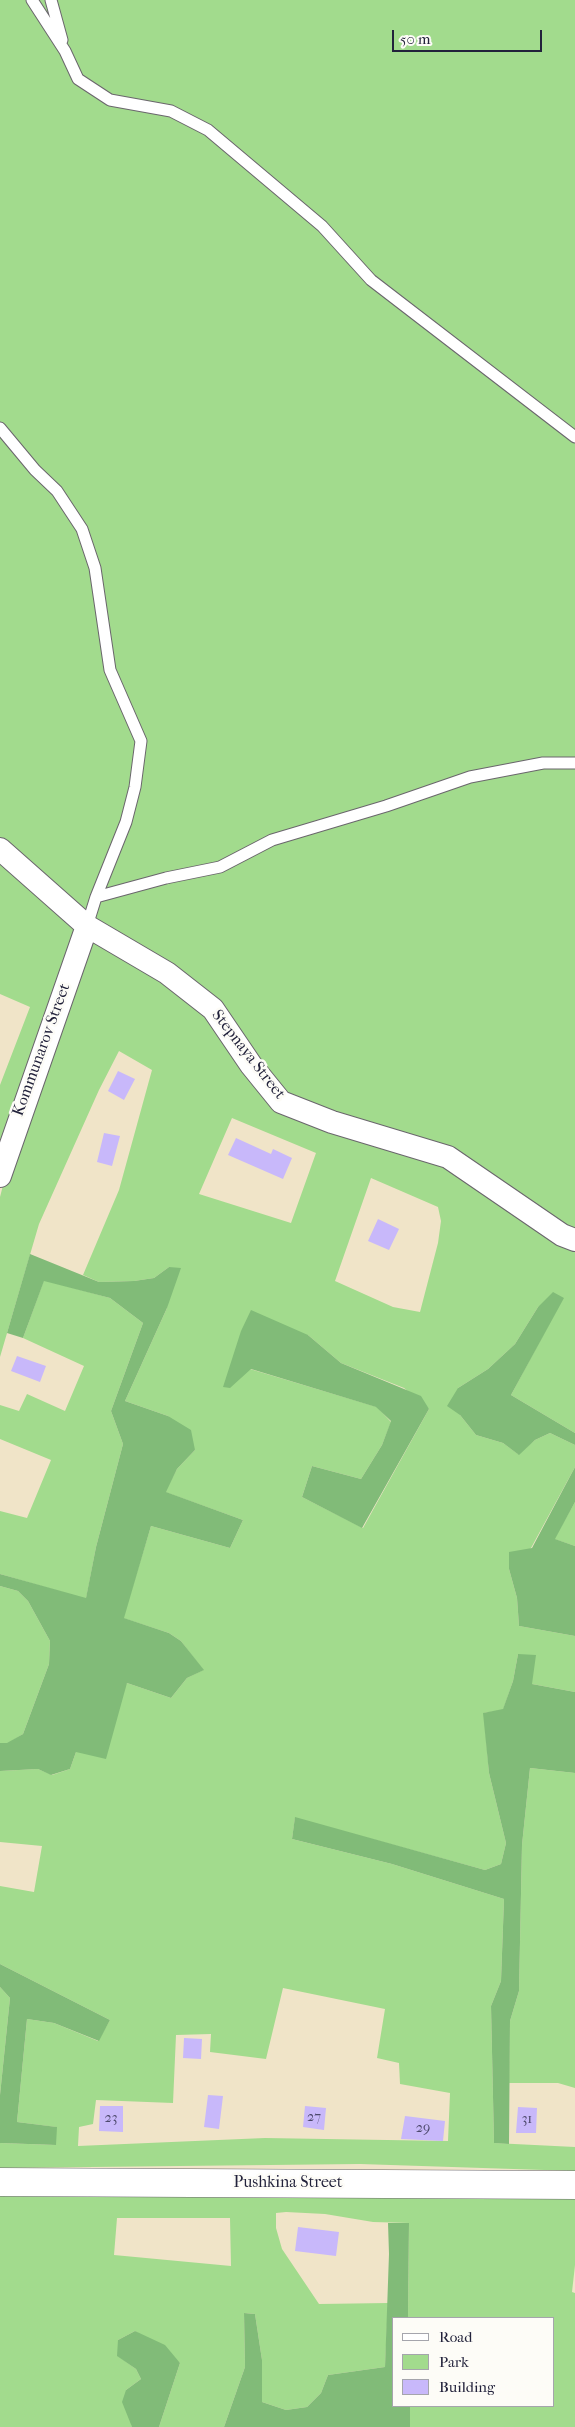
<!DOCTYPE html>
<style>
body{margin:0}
#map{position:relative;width:575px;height:2427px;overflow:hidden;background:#f0e4c8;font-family:"IM FELL French Canon",serif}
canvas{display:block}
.legend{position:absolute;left:392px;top:2317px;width:162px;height:90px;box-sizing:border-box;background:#fdfcf7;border:1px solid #a5a5ac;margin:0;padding:6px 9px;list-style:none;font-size:15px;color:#22223b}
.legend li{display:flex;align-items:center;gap:10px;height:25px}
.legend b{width:25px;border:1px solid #a5a5ac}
.scale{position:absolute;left:392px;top:30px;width:150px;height:22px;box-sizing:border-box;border:2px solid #22223b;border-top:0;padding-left:6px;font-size:15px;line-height:18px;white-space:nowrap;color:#22223b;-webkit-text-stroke:4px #fdfcf7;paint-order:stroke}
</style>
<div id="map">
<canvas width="575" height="2427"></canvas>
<ul class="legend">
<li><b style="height:6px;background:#fff"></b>Road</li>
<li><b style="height:14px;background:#a2db8d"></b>Park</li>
<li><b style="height:14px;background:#c8b8fa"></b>Building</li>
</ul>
<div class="scale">50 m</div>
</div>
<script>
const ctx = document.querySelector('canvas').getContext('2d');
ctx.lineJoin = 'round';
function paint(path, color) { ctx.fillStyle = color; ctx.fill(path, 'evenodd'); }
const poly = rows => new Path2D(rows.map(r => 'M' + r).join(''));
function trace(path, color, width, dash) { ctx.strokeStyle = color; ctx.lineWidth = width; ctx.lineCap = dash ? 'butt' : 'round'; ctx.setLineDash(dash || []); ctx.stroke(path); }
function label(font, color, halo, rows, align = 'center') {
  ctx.font = font + ' "IM FELL French Canon",serif'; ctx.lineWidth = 5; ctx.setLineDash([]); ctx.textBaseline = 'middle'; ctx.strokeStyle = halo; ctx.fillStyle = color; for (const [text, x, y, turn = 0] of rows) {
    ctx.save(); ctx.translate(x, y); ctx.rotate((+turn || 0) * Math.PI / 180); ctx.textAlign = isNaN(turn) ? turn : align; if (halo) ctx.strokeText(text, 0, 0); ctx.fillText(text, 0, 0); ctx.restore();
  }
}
paint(poly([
 [0,0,575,0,575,1235,454,1168,575,1248,575,1433,511,1395,563,1298,538,1307,515,1344,488,1369,458,1388,460,1415,476,1435,503,1443,518,1454,535,1440,550,1433,575,1445,575,1467,531,1548,509,1569,517,1598,519,1626,575,1636,575,1692,532,1684,518,1654,513,1681,503,1710,484,1713,489,1773,506,1843,501,1864,485,1870,295,1818,292,1839,392,1864,504,1899,501,1981,491,2006,494,2143,575,2147,575,2171,360,2164,0,2168,0,2143,56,2145,56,2127,17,2122,27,2019,54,2023,98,2041,110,2020,0,1964,0,1886,34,1892,42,1846,0,1842,0,1771,38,1769,52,1775,70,1769,76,1752,127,1683,171,1698,187,1678,203,1670,181,1641,169,1633,123,1618,151,1526,230,1548,243,1520,165,1492,177,1469,195,1450,168,1416,125,1401,167,1308,169,1267,154,1278,134,1281,99,1282,83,1275,119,1190,152,1070,119,1051,99,1090,39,1224,0,1357,0,1197,11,1154,0,1156,0,1085,30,1007,0,994],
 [232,1118,316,1153,291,1223,199,1194],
 [371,1178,438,1207,441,1221,438,1243,420,1312,393,1307,335,1281],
 [308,1335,341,1363,404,1388,429,1409,363,1528,302,1497,312,1466,361,1479,382,1445,391,1422,377,1407,250,1369],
 [283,1988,385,2009,377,2058,399,2063,400,2084,450,2093,448,2141,265,2138,78,2146,79,2127,93,2124,96,2100,173,2103,176,2035,211,2034,210,2052,266,2059],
 [44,1280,110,1298,143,1323,111,1411,123,1444,96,1547,86,1599,0,1574,0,1511,27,1518,51,1460,0,1439,0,1405,19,1411,27,1394,65,1411,84,1366,23,1338],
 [575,1502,575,1546,554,1539],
 [0,1586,18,1591,28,1601,50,1641,49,1664,23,1734,7,1744,0,1743],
 [530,1768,575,1773,575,2088,558,2083,509,2083,510,2021,519,1991,522,1845],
 [0,1987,10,1998,0,2095],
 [0,2196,575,2198,575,2265,572,2292,575,2293,575,2427,410,2427,410,2406,554,2406,554,2318,408,2318,409,2223,373,2222,325,2214,286,2212,276,2213,276,2228,282,2249,319,2304,388,2303,385,2367,328,2375,321,2393,307,2407,286,2410,262,2402,262,2360,255,2314,244,2313,245,2367,224,2427,159,2427,180,2363,135,2331,118,2340,118,2356,136,2369,141,2379,126,2390,132,2427,0,2427],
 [117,2218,230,2218,231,2266,114,2255]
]), '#a2db8d');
paint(poly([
 [30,1254,99,1282,134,1281,154,1278,169,1267,181,1268,167,1308,125,1401,168,1416,191,1430,195,1450,177,1469,166,1492,243,1520,230,1548,151,1526,124,1618,169,1633,181,1641,204,1670,187,1678,171,1698,127,1683,106,1759,76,1752,70,1769,51,1775,38,1769,0,1771,0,1743,7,1743,23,1734,49,1664,50,1641,28,1601,18,1591,0,1586,0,1574,86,1598,96,1547,123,1444,111,1411,143,1323,110,1298,44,1281,23,1338,7,1333],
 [553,1292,564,1298,511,1395,575,1433,575,1445,550,1433,535,1440,519,1455,503,1443,476,1435,460,1415,447,1406,458,1388,488,1369,515,1344,538,1307],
 [251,1310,308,1335,341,1363,421,1396,429,1409,362,1528,302,1497,312,1466,361,1479,382,1445,391,1421,376,1407,251,1369,230,1388,223,1387,241,1331],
 [575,1467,575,1502,555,1539,575,1546,575,1636,519,1626,517,1598,509,1569,509,1552,532,1548],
 [518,1654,536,1655,532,1684,575,1692,575,1773,530,1768,522,1845,519,1991,510,2021,509,2144,494,2143,491,2006,501,1981,504,1899,392,1864,292,1839,295,1817,485,1870,501,1864,506,1843,489,1773,483,1713,503,1709,513,1681],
 [0,1964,110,2020,99,2041,54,2023,27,2019,17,2122,57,2127,56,2145,0,2143,0,2095,10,1998,0,1987],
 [388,2223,409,2223,408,2318,394,2318,394,2406,410,2406,410,2427,224,2427,245,2367,244,2313,255,2314,262,2360,262,2402,286,2410,307,2407,321,2393,328,2375,385,2367,389,2254],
 [135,2331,165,2345,180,2363,159,2427,132,2427,122,2402,126,2390,141,2379,136,2369,117,2356,118,2340]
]), '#81bb78');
paint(poly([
 [118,1071,135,1079,124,1100,108,1091],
 [104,1133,120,1136,112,1166,97,1162],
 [236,1138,271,1154,273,1149,292,1158,283,1179,228,1155],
 [378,1219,399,1229,389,1250,368,1241],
 [17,1356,46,1366,40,1382,11,1371],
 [184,2038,202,2039,201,2059,183,2058],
 [208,2095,223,2096,219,2129,204,2127],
 [100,2106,123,2106,123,2132,99,2131],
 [305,2106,326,2108,324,2130,303,2127],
 [518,2107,537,2108,536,2133,516,2133],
 [405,2116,445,2121,443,2141,401,2139],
 [298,2227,339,2232,336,2256,295,2251]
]), '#c8b8fa');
const service = poly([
 [32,0,65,51,78,79,110,100,171,111,208,130,322,226,371,280,575,437],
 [51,0,62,40],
 [0,428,35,470,57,491,82,529,95,568,110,670,141,741,135,787,126,822,96,897,87,926],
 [96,897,166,878,220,867,272,840,386,806,470,777,543,763,575,763]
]);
const minor = poly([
 [0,849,87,926,167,973,213,1009,251,1065,281,1102,332,1122,448,1157,562,1235,575,1240],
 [0,1176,87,926]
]);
const tertiary = poly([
 [0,2182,575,2185]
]);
trace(service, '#6a666c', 13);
trace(minor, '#6a666c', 24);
trace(tertiary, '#6a666c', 29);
trace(service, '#fff', 11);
trace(minor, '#fff', 22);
trace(tertiary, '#fff', 28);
label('14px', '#4c486b', null, [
 ["27",314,2118],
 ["23",111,2119],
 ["31",527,2120],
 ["29",423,2129]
]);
label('16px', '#22223b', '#fdfcf7', [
 ["Kommunarov Street",42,1050,-70],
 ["Stepnaya Street",248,1055,52],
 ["Pushkina Street",288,2183]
]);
</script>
